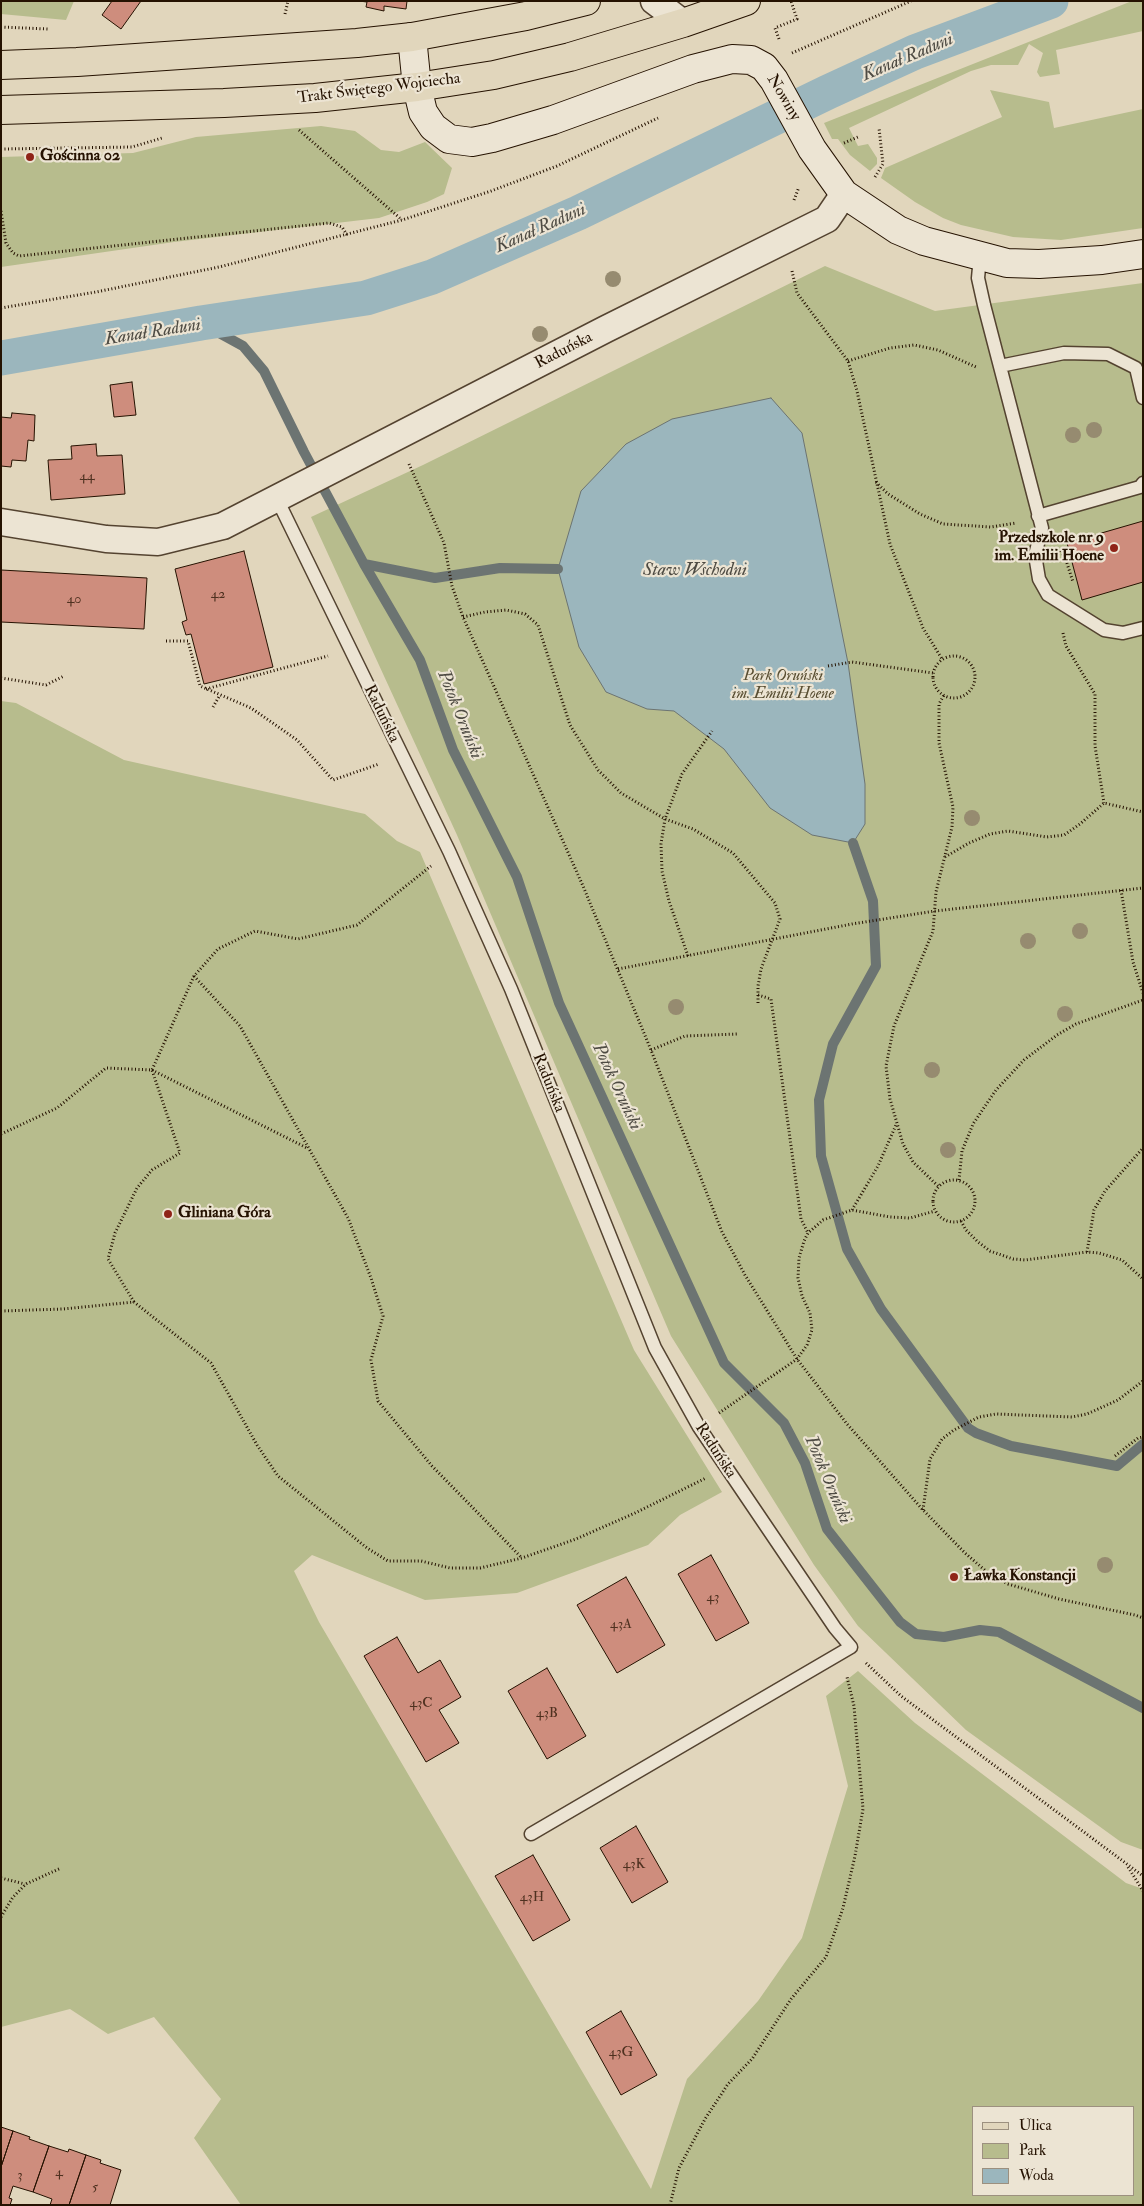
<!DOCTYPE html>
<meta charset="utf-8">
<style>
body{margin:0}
#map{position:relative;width:1144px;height:2206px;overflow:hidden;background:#e1d6bc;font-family:"IM FELL Double Pica",serif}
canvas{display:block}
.frame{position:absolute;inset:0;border:2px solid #251201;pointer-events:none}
.legend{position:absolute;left:972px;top:2106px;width:162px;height:90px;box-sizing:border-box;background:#ece4d3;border:1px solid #9c907f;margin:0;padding:6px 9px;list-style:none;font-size:15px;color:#251201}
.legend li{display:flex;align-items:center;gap:10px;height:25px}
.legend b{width:25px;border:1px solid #9c907f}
</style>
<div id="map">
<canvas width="1144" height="2206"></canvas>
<div class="frame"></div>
<ul class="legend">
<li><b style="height:6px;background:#e1d6bc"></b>Ulica</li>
<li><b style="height:14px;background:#b7bc8d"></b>Park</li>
<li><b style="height:14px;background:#9bb6bd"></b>Woda</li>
</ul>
</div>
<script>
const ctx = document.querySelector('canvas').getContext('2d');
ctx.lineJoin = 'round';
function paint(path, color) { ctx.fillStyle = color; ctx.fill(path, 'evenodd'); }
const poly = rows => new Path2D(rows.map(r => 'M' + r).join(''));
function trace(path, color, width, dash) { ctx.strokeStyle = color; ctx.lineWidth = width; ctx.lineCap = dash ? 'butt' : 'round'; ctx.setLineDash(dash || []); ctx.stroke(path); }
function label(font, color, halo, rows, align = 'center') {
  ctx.font = font + ' "IM FELL Double Pica",serif'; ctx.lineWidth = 4.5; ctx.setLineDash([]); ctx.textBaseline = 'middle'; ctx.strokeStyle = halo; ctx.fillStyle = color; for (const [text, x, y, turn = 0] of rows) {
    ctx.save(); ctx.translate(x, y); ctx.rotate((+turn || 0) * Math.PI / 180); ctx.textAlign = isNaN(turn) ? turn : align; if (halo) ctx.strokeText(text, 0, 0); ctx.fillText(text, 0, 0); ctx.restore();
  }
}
paint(poly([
 [1,1,74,1,66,20,1,14],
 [1132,1,1143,1,1143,31,1056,50,1060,74,1040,77,1037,72,1043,53,1029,44,1018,65,991,65,971,71,849,128,858,146,868,144,877,158,877,164,870,171,850,155,838,139,832,139,824,123],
 [990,90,1049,102,1054,128,1143,109,1143,228,1061,240,1013,237,961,225,943,218,915,202,881,178,885,168,1002,117],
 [321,126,355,131,381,150,399,152,425,142,452,168,444,194,427,202,379,218,174,242,1,267,1,157,133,153,196,137],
 [825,266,935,311,1143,283,1143,1850,1121,1842,966,1730,858,1626,814,1565,671,1336,457,835,311,517,423,465],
 [1,701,16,703,124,760,365,814,397,841,420,852,634,1350,722,1492,680,1515,648,1545,517,1593,425,1600,312,1555,294,1571,319,1622,651,2189,687,2079,758,2001,802,1938,848,1786,826,1696,858,1671,915,1723,1126,1883,1143,1889,1143,2205,241,2205,194,2138,221,2099,154,2017,108,2034,70,2009,1,2027],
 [1133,2107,1133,2195,973,2195,973,2107]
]), '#b7bc8d');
const water = poly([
 [771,398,802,433,848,663,865,784,865,824,853,843,812,835,770,808,724,749,674,711,647,709,606,692,579,647,558,569,581,491,626,444,672,419,771,398]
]);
paint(water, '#9bb6bd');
trace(water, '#6c7472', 1);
trace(poly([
 [201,323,243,346,264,371,304,452,364,564,420,660,453,750,517,877,559,1003,724,1363,784,1423,805,1463,827,1529,900,1622,916,1634,944,1637,980,1630,999,1632,1143,1708],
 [364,564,435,578,500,568,558,569],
 [853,843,873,901,876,966,833,1044,819,1100,821,1156,847,1249,881,1309,968,1428,976,1433,1011,1446,1117,1466,1143,1444]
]), '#6c7472', 10);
trace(poly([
 [1,358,201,323,366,298,432,277,578,213,828,92,915,52,1051,1]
]), '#9bb6bd', 35);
const building = poly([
 [112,1,141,1,121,29,102,15,112,1],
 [359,1,407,1,406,9,384,6,384,11,366,7,367,2,359,1],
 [132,382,136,415,114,417,110,385,132,382],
 [12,413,35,415,34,441,28,440,26,461,12,460,11,467,1,466,1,417,11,418,12,413],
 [96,444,97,456,122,455,125,494,51,500,48,460,72,459,71,446,96,444],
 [1143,521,1143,582,1082,600,1067,543,1143,521],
 [244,551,273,667,204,684,191,634,186,635,182,622,187,620,175,569,244,551],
 [1,570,147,578,144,629,1,622,1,570],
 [711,1555,749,1623,716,1641,678,1574,711,1555],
 [626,1577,665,1645,617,1673,577,1605,626,1577],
 [397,1637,418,1673,440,1660,461,1697,439,1710,459,1743,426,1762,364,1656,397,1637],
 [547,1668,586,1736,547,1759,508,1691,547,1668],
 [636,1826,668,1882,632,1903,600,1848,636,1826],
 [533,1855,570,1920,533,1941,495,1876,533,1855],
 [621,2011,657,2075,621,2095,586,2032,621,2011],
 [1,2127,13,2131,1,2167,1,2127],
 [13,2131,30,2137,29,2139,49,2146,33,2192,13,2186,9,2198,12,2199,10,2205,1,2205,1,2167,13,2131],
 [49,2146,68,2152,69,2149,86,2155,69,2205,50,2205,52,2199,33,2192,49,2146],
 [86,2155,101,2160,100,2163,121,2170,110,2205,69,2205,86,2155]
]);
paint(building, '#ce8d7d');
trace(building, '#251201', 1);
const lane = poly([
 [980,257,978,278,984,305,1042,528,1035,555,1039,579,1048,595,1104,630,1123,633,1143,628],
 [1000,366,1064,353,1108,354,1136,368,1143,398],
 [277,499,449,851,511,989,655,1348,699,1427,835,1628,851,1647,531,1834],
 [1038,516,1140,487,1143,483]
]);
const street = poly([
 [654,1,683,23],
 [1,522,106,539,158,542,223,526,606,329,827,219,844,194]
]);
const secondary = poly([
 [412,37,417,87,423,112,433,127,449,139,472,142,492,138,553,120,693,69,732,59,751,60,764,67,774,80,812,149,844,194,898,230,924,241,1007,263,1039,264,1102,260,1143,254]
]);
const primary = poly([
 [1,65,77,62,357,43,412,37,526,16,586,1],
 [1,110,224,103,315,98,417,87,494,75,570,57,683,23,746,1]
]);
trace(lane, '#544330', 15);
trace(street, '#544330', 29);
trace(secondary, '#251201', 30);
trace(primary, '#251201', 30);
trace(poly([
 [285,14,288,1],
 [1,27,48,29],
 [779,39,775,28,797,19,791,1],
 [792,53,911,1],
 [299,130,402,220],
 [844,143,858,137],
 [1,149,132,147,162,138],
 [875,177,883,164,879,128],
 [794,200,799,187],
 [1,211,6,243,13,253,19,256,329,223,342,227,347,235],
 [792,271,797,293,848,361,857,391,890,544,923,628,942,659],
 [1,308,96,292,219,267,402,220,491,191,557,166,658,118],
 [848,361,890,348,914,345,938,350,976,367],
 [409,464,444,543,452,586,463,617,583,886,651,1050,722,1232,745,1275,797,1359,847,1424,923,1510,965,1553,987,1572,1008,1584,1059,1599,1135,1615,1143,1618],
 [876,482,888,494,920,514,943,524,991,527,1016,523],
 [1060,551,1065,557,1073,582],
 [463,617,485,612,506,610,525,614,538,625,570,725,598,770,621,793,665,819,693,829,733,853,775,903,780,919,761,969,758,986,758,1003],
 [1063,633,1066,646,1095,694,1095,746,1104,803],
 [166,641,188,641,200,686,251,708,297,740,333,780,379,764],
 '933 677a21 21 0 1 1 42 0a21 21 0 1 1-42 0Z',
 [828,666,852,662,933,673],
 [1,678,46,685,64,676],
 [206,689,328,656],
 [213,707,220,695],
 [945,857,969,843,990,834,1008,831,1047,837,1064,835,1080,824,1104,803,1143,812],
 [1121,890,1133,962,1143,993],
 [688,956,669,901,662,871,661,844,665,819,682,774,712,731],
 [618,969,852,924,935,911,1143,888],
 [194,976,240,1026,348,1218,371,1278,383,1316,371,1360,378,1401,432,1466,522,1558],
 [758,995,771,999,801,1219,808,1233],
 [651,1050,685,1036,737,1034],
 [152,1070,307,1148],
 [1,1134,57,1108,106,1068,152,1070,194,976,218,949,255,931,298,939,357,925,431,866],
 '933 1201a21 21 0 1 1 42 0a21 21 0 1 1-42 0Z',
 [959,1180,962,1151,973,1124,996,1090,1024,1060,1057,1035,1076,1024,1143,1000],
 [938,1186,913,1162,903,1144,890,1099,886,1066,894,1026,933,931,936,892,952,827,953,807,939,743,939,704,944,695],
 [852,1210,878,1166,896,1125],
 [961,1221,966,1230,978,1242,990,1251,1013,1259,1025,1260,1087,1252,1099,1253,1122,1260,1143,1279],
 [1087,1252,1094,1210,1105,1191,1143,1148],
 [134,1302,108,1259,115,1233,137,1188,152,1170,180,1153,152,1070],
 [1,1311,63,1309,134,1302,211,1363,257,1445,278,1476,367,1548,388,1561,421,1561,450,1568,480,1568,522,1558,576,1539,635,1513,706,1478],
 [719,1413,797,1359,807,1345,812,1330,810,1313,802,1296,798,1278,799,1258,804,1241,808,1233,823,1220,852,1210,890,1217,910,1218,935,1211],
 [1115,1456,1138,1438,1143,1437],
 [923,1510,930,1459,942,1439,954,1430,979,1417,996,1414,1072,1417,1087,1414,1118,1400,1143,1381],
 [866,1663,901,1696,1143,1876],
 [1128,1867,1143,1891],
 [1,1878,25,1884],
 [1,1917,13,1897,26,1884,61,1868],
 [670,2205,679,2168,705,2119,728,2084,752,2059,791,1999,826,1957,843,1908,855,1856,863,1809,854,1706,847,1677]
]), '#251201', 3, [1, 2.5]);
trace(lane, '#ece4d3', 12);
trace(street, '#ece4d3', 26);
trace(secondary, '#ece4d3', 28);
trace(primary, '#e1d6bc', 28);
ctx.fillStyle = '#968b70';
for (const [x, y] of [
 [613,279],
 [540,334],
 [1094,430],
 [1073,435],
 [972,818],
 [1080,931],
 [1028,941],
 [676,1007],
 [1065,1014],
 [932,1070],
 [948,1150],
 [1105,1565]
]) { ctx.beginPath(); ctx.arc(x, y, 8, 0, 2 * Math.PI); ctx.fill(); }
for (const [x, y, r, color] of [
 [30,157,5,"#8f2418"],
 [1114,548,5,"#8f2418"],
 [168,1214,5,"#8f2418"],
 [954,1577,5,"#8f2418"]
]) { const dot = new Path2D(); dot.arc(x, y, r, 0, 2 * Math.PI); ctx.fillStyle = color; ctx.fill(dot); trace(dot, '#ece4d3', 2); }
label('14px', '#4f3120', null, [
 ["44",87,477],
 ["42",218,595],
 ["40",74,600],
 ["43",713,1598],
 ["43A",621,1625],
 ["43C",421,1704],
 ["43B",547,1714],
 ["43K",634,1865],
 ["43H",532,1898],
 ["43G",621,2053],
 ["4",59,2173],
 ["3",20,2176],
 ["5",95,2188]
]);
label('16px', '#251201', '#ece4d3', [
 ["Trakt Świętego Wojciecha",379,89,-7],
 ["Nowiny",783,98,59],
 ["Raduńska",564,351,-27],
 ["Raduńska",381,714,64],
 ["Raduńska",548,1083,68],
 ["Raduńska",715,1451,57]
]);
label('bold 16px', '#251201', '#ece4d3', [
 ["Gościnna 02",40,157],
 ["Przedszkole nr 9",1104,539,"right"],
 ["im. Emilii Hoene",1104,557,"right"],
 ["Gliniana Góra",178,1214],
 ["Ławka Konstancji",964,1577]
], 'left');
label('italic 16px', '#584e32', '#ece4d3', [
 ["Park Oruński",783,677],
 ["im. Emilii Hoene",783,695]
]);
label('italic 18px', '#4e4b43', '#ece4d3', [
 ["Kanał Raduni",908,58,-23],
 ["Kanał Raduni",541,229,-24],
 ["Kanał Raduni",153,333,-9],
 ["Staw Wschodni",695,571],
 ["Potok Oruński",459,715,68],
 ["Potok Oruński",616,1087,65],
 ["Potok Oruński",827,1480,67]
]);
</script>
